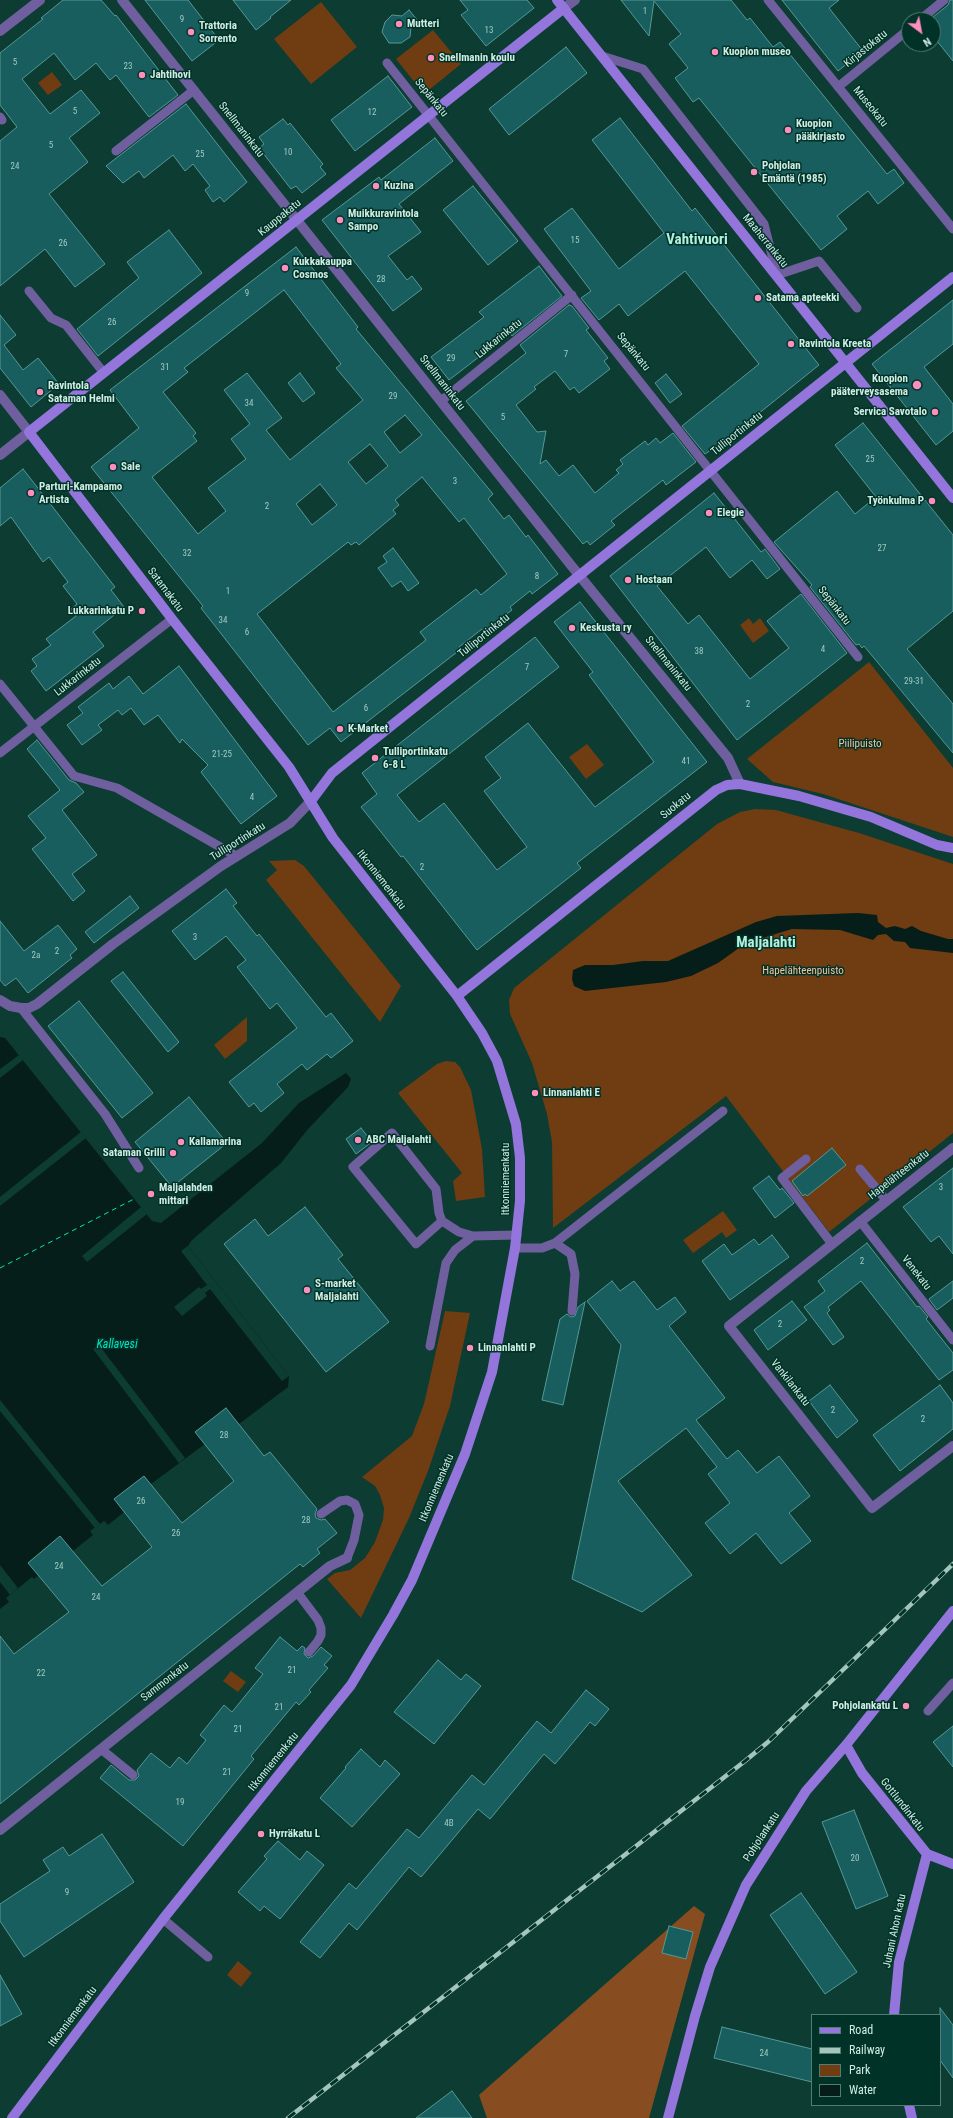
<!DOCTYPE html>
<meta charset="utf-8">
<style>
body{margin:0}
#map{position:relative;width:953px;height:2118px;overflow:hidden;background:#0c3c32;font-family:"Roboto Condensed",sans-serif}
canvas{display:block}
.legend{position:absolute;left:811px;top:2014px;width:130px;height:92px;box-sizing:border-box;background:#003228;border:1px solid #537d73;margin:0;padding:5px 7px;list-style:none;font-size:12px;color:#cfede3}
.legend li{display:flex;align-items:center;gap:8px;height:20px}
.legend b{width:20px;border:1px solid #537d73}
.north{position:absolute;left:901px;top:12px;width:40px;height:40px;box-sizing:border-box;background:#003228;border:1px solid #537d73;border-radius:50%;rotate:148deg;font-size:11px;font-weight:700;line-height:16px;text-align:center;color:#cfede3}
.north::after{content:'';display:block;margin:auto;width:14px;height:18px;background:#fe8ebc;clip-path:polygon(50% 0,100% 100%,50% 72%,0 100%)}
</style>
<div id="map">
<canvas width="953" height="2118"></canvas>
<ul class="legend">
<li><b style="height:5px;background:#9375dc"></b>Road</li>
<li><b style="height:5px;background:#a3c5bb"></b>Railway</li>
<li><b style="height:11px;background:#703c11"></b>Park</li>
<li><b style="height:11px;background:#061e19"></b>Water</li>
</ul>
<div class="north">N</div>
</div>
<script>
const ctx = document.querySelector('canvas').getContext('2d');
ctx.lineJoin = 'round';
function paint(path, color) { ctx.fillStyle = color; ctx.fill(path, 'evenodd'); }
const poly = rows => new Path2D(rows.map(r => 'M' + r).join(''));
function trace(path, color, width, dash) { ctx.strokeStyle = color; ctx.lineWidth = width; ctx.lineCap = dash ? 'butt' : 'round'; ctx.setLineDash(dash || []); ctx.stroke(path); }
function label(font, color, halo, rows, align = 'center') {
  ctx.font = font + ' "Roboto Condensed",sans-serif'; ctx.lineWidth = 3; ctx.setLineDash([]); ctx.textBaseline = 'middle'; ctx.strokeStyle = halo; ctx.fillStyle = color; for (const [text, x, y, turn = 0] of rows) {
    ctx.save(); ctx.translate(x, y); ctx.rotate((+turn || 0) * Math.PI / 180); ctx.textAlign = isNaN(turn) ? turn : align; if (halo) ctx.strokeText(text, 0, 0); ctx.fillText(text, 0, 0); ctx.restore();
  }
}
paint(poly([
 [321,2,357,47,311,84,274,39],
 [433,30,461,64,424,94,396,59],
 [52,72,62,85,48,95,38,83],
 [749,618,753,624,760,618,769,631,753,643,740,625],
 [869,662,953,768,953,837,823,794,773,782,747,759],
 [587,744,604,765,586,779,569,757],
 [755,809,776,810,859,833,953,864,953,1133,829,1232,726,1096,553,1228,552,1142,547,1114,532,1063,510,1014,509,1000,514,988,717,824,740,812],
 [295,860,304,866,401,986,380,1022,266,880,277,870,269,861],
 [247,1017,247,1041,225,1059,214,1045],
 [446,1061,455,1062,460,1067,471,1090,482,1149,485,1197,456,1201,453,1181,462,1173,398,1093,437,1064],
 [723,1211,737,1230,726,1238,722,1232,693,1253,683,1240],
 [445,1311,470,1313,450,1406,428,1471,409,1518,361,1618,327,1579,335,1573,350,1570,365,1558,375,1542,383,1520,384,1508,380,1495,375,1486,362,1477,412,1436,424,1404],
 [231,1671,246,1682,238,1692,223,1681],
 [238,1961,252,1973,241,1987,227,1975]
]), '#703c11');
paint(poly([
 [694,1906,705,1914,649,2118,487,2118,479,2095]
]), '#874d20');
paint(poly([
 [858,913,877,915,878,922,886,928,895,926,905,929,912,926,921,931,948,939,953,939,953,953,910,948,905,942,894,941,886,934,878,935,873,940,840,930,792,929,746,943,718,963,691,976,666,982,585,991,574,986,572,979,573,970,585,965,613,965,643,961,668,961,756,922,777,916],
 [0,1037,5,1038,152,1221,161,1223,262,1143,299,1103,346,1073,351,1079,348,1087,308,1129,281,1163,192,1240,188,1246,289,1376,288,1387,239,1424,225,1408,195,1432,205,1444,151,1484,144,1476,114,1499,124,1512,108,1525,104,1521,90,1531,93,1535,73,1551,60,1536,28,1562,39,1575,34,1579,32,1577,6,1598,9,1602,0,1609]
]), '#061e19');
paint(poly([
 [19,1055,23,1060,0,1078,0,1069],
 [81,1132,86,1138,0,1206,0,1197],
 [141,1207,147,1214,87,1262,82,1256],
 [188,1246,289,1376,282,1381,210,1289,205,1293,207,1296,182,1316,174,1307,199,1287,201,1289,207,1285,181,1251],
 [99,1345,185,1458,179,1463,93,1349],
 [0,1400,100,1524,95,1528,0,1411],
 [0,1565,18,1588,10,1595,0,1582]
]), '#0c3c32');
trace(poly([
 [0,1268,134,1199]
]), '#00e3be', 1, [5, 4]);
const building = poly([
 [63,0,101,0,115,16,116,15,178,95,149,117,116,75,110,80,96,63,75,80,54,53,22,79,50,114,81,90,100,113,69,138,88,162,49,194,105,264,75,287,45,249,0,286,0,141,17,127,0,105,0,53,43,19,41,18,63,0],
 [145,0,188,0,219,40,192,61,145,0],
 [233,0,291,0,270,17,271,18,256,30,233,0],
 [460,0,527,0,534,8,486,46,461,15,468,10,460,0],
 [621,0,731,0,747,20,750,18,773,47,780,42,887,174,894,169,904,183,878,204,868,191,837,216,847,229,821,250,699,98,693,102,675,78,688,68,669,44,681,34,654,1,649,36,621,0],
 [782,0,839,0,829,8,863,51,838,71,782,0],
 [950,0,953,0,953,61,933,36,933,17,948,5,950,0],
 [409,10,418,21,411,27,410,37,401,43,389,43,382,32,385,22,392,15,402,16,409,10],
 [566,47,587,73,509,135,489,109,566,47],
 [388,76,412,107,355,151,331,120,388,76],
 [186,104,247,182,224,202,220,197,213,202,205,190,210,186,193,164,185,171,173,155,144,178,139,171,123,183,106,166,186,104],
 [620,118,692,211,695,208,819,365,712,451,711,450,705,454,682,426,759,364,685,271,628,316,619,304,599,320,581,298,591,291,544,229,572,208,619,269,664,233,592,140,620,118],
 [283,119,288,125,290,123,318,158,323,164,320,167,326,174,302,193,296,186,291,189,259,148,264,144,259,137,283,119],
 [435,138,453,161,399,204,421,232,388,256,407,280,412,276,422,289,393,311,322,220,379,177,381,180,435,138],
 [473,186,518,241,488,265,443,210,473,186],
 [169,230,202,273,98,356,77,329,139,278,127,262,169,230],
 [296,247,358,327,356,329,493,494,488,499,504,519,509,515,526,537,528,535,558,574,532,594,530,591,510,607,512,610,484,631,482,629,459,647,461,649,341,742,330,728,308,745,201,608,203,606,91,467,139,428,110,390,296,247],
 [284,290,341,364,336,368,363,400,290,460,266,430,282,418,247,373,224,390,250,424,231,439,246,459,208,488,226,511,198,534,152,477,197,441,193,436,196,433,163,392,188,372,184,368,284,290],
 [405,415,422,435,400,453,384,432,405,415],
 [370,444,388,466,366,484,348,462,370,444],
 [422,477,459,522,464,518,507,574,481,595,476,589,420,632,426,640,333,712,257,614,348,542,351,545,356,542,359,545,372,534,396,514,393,510,399,505,395,500,422,477],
 [320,484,337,505,312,525,296,504,320,484],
 [539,266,562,296,512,336,510,333,449,380,431,357,484,317,479,312,539,266],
 [953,300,953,344,924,367,953,404,953,431,936,445,872,364,953,300],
 [569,305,572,306,589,328,586,330,608,358,604,361,610,369,579,393,574,387,570,390,555,371,534,387,536,389,516,405,537,432,546,431,540,464,546,460,559,476,573,465,595,493,619,473,616,470,623,464,620,460,645,441,648,445,656,438,660,443,673,433,696,462,666,485,663,480,611,521,615,525,590,545,587,541,583,544,466,401,526,353,520,345,569,305],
 [0,315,16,335,4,345,23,370,38,358,59,384,31,407,0,368,0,315],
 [300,373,315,393,303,402,288,383,300,373],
 [666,374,682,394,670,403,655,383,666,374],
 [863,423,953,535,953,611,907,649,953,704,953,753,864,646,862,648,859,644,856,645,810,587,812,585,774,542,837,491,855,514,876,497,835,445,863,423],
 [23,469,115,587,111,590,124,607,93,632,104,646,46,691,31,671,37,666,32,659,51,645,46,639,76,616,71,609,77,604,63,586,68,582,49,557,43,562,11,517,0,526,0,488,23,469],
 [714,493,761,552,765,549,780,569,767,579,752,560,730,578,706,547,657,586,688,624,699,615,750,679,789,648,767,621,801,594,847,653,737,740,610,576,714,493],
 [393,548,419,583,408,591,401,581,392,587,378,568,387,562,383,556,393,548],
 [580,602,707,762,577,863,581,868,477,950,403,856,401,857,361,807,377,794,362,773,535,637,559,667,397,795,419,822,444,803,497,870,527,847,484,791,501,778,485,757,528,723,595,807,654,762,589,675,593,672,554,622,580,602],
 [179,666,277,796,241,824,201,772,208,765,182,739,180,743,158,715,144,725,131,708,122,715,118,710,98,725,102,730,82,745,67,725,83,713,78,707,109,683,113,689,129,676,143,694,179,666],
 [37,740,69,780,76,783,84,792,62,810,97,855,72,874,85,891,73,901,32,849,46,838,28,816,60,790,27,749,37,740],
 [226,889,237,903,233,906,257,936,259,934,326,1017,331,1013,353,1041,331,1058,327,1054,307,1070,302,1064,277,1084,284,1093,261,1112,254,1103,249,1107,229,1082,297,1028,277,1003,270,1009,237,967,246,960,226,936,195,960,172,931,226,889],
 [130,896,139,908,94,943,85,932,130,896],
 [0,921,24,951,58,925,77,949,70,955,72,958,28,993,16,978,5,986,0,980,0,921],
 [123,972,179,1042,168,1052,111,981,123,972],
 [79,1001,153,1093,122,1118,48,1026,79,1001],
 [189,1097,227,1143,172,1187,135,1142,189,1097],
 [361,1128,372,1142,356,1154,346,1139,361,1128],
 [832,1148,846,1165,807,1196,805,1194,803,1196,792,1181,832,1148],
 [953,1168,953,1254,939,1236,931,1242,903,1207,953,1168],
 [769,1176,780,1190,782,1188,794,1203,775,1218,753,1188,769,1176],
 [305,1207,343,1255,338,1259,389,1322,326,1372,224,1244,255,1219,268,1236,305,1207],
 [772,1235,789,1257,730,1300,702,1261,724,1244,732,1255,754,1239,759,1245,772,1235],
 [867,1243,917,1307,919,1306,928,1317,926,1319,953,1353,953,1370,939,1380,861,1281,828,1307,830,1310,827,1313,844,1337,833,1345,804,1307,825,1291,818,1281,867,1243],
 [612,1281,620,1291,634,1281,657,1310,675,1297,686,1312,669,1326,725,1398,696,1420,727,1459,738,1450,757,1473,779,1456,810,1496,789,1513,811,1541,781,1564,756,1533,730,1554,705,1523,730,1503,708,1474,717,1467,686,1428,618,1481,692,1575,642,1612,572,1579,621,1345,587,1301,612,1281],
 [953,1281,953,1298,937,1310,929,1299,953,1281],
 [792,1301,807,1320,768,1350,754,1330,792,1301],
 [585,1302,563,1405,542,1400,560,1319,567,1314,571,1317,575,1316,578,1307,585,1302],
 [830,1385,858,1421,837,1438,809,1401,830,1385],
 [940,1385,953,1403,953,1429,900,1471,873,1435,940,1385],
 [226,1408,264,1456,270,1452,317,1509,315,1514,316,1518,321,1520,325,1519,337,1533,317,1549,320,1553,303,1567,300,1564,0,1804,0,1636,14,1654,69,1612,28,1563,60,1536,102,1586,152,1547,114,1499,144,1476,182,1523,234,1481,195,1432,226,1408],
 [280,1637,297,1651,302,1646,305,1648,304,1654,308,1658,313,1656,321,1647,332,1656,324,1665,328,1668,309,1690,311,1692,299,1705,296,1702,251,1756,254,1759,183,1846,100,1778,111,1765,129,1780,135,1780,139,1776,137,1770,151,1753,170,1768,179,1757,187,1764,206,1740,200,1735,224,1705,232,1712,263,1674,255,1668,280,1637],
 [438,1660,461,1680,466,1674,481,1686,434,1744,394,1712,438,1660],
 [586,1690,609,1709,595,1726,590,1722,555,1764,544,1754,490,1819,478,1809,421,1877,409,1867,357,1930,349,1923,320,1958,300,1942,349,1883,356,1889,407,1829,419,1838,472,1775,484,1785,537,1721,551,1733,586,1690],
 [953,1726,953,1767,933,1742,953,1726],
 [361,1749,380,1767,385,1760,400,1774,352,1827,320,1798,346,1768,345,1767,361,1749],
 [854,1810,888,1896,856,1909,822,1822,854,1810],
 [102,1834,134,1882,24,1957,0,1921,0,1904,50,1871,43,1860,63,1847,69,1856,102,1834],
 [278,1841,300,1860,307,1851,324,1865,280,1919,264,1906,260,1911,238,1892,267,1859,264,1856,278,1841],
 [801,1893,857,1972,825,1994,770,1915,801,1893],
 [669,1926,693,1932,686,1959,662,1953,669,1926],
 [0,1975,22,2014,0,2026,0,1975],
 [940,2008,953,2025,953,2078,940,2060,940,2008],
 [722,2027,812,2049,812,2082,714,2058,722,2027],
 [452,2091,472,2118,416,2118,452,2091]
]);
paint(building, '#185e5e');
trace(building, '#569897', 1);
trace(poly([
 [768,0,953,229],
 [920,20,944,0],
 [602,56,643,69,764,224,777,275,819,261,857,308],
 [387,63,858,657],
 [838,87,909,29],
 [0,117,2,120],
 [116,151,194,90],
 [29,291,51,318,66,325,104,373],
 [441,401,572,295],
 [0,684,74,776,117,788,236,856],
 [0,753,172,619],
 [21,1008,105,1114,139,1168],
 [806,1159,782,1178,832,1244],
 [860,1169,886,1200],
 [442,1221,416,1244,353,1167,392,1133,436,1189,439,1213,442,1221,459,1232,473,1236],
 [860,1221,953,1340],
 [555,1243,723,1111],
 [515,1248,542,1248,555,1243,571,1254,575,1274,572,1311],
 [430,1346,446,1263,455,1250,473,1236,517,1235],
 [321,1514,340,1501,347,1500,355,1504,359,1515,354,1540,347,1558],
 [297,1592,318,1620,321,1628,321,1635,318,1641,309,1652],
 [928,1711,953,1683],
 [101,1749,133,1775],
 [163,1919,208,1957]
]), '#705f9f', 9);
trace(poly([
 [122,0,570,564,728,758,740,784],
 [564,8,575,0],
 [0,31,40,0],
 [0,395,29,432,0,455],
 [0,1000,10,1006,21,1008,29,1008,37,1004,113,944,221,866,290,823,311,801],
 [953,1148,729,1326,872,1508,953,1446],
 [0,1830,330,1566,347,1558]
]), '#705f9f', 10);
trace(poly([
 [557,0,953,498],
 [311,801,332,773,953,277],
 [457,996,716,790,727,785,740,784,799,796,871,817,937,845,953,848],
 [846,1745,862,1773,927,1854,953,1864],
 [894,2015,899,1962,927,1854],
 [909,2105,912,2118],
 [12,2118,163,1919,351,1685,393,1615,412,1580,465,1454,492,1372,515,1248,520,1201,520,1158,516,1124,497,1061,482,1033,457,996,333,838,289,767,172,619,29,432,564,8],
 [668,2118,695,2016,710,1967,746,1885,806,1791,846,1745,953,1611]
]), '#9375dc', 10);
const rail = poly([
 [288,2118,745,1761,768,1742,953,1564]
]);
trace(rail, '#a3c5bb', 4.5);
trace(rail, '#003228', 3, [9]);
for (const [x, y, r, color] of [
 [399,24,4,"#fe8ebc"],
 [191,32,4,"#fe8ebc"],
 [715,52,4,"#fe8ebc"],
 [431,58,4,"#fe8ebc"],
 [142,75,4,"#fe8ebc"],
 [788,130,4,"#fe8ebc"],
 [754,172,4,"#fe8ebc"],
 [376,186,4,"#fe8ebc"],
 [340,220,4,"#fe8ebc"],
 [285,268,4,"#fe8ebc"],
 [758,298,4,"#fe8ebc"],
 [791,344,4,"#fe8ebc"],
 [917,385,5,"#fe8ebc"],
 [40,392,4,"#fe8ebc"],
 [935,412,4,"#fe8ebc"],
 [113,467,4,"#fe8ebc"],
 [31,493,4,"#fe8ebc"],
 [932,501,4,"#fe8ebc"],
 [709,513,4,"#fe8ebc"],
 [628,580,4,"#fe8ebc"],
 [142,611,4,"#fe8ebc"],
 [572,628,4,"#fe8ebc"],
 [340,729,4,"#fe8ebc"],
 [375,758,4,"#fe8ebc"],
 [535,1093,4,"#fe8ebc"],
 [358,1140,4,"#fe8ebc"],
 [181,1142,4,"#fe8ebc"],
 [173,1153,4,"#fe8ebc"],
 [151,1194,4,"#fe8ebc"],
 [307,1290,4,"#fe8ebc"],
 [470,1348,4,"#fe8ebc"],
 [906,1706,4,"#fe8ebc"],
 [261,1834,4,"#fe8ebc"]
]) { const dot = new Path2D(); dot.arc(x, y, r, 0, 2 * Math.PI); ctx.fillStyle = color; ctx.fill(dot); trace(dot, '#003228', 1.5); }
label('9px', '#a1c9c2', null, [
 ["1",645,12],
 ["9",182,20],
 ["13",489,31],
 ["5",15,63],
 ["23",128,67],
 ["5",75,112],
 ["12",372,113],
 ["5",51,146],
 ["10",288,153],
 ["25",200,155],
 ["24",15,167],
 ["15",575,241],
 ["26",63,244],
 ["28",381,280],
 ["9",247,294],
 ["26",112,323],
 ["7",566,355],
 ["29",451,359],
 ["31",165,368],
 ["29",393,397],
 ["34",249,404],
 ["5",503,418],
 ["25",870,460],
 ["3",455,482],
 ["2",267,507],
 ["27",882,549],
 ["32",187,554],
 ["8",537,577],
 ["1",228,592],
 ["34",223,621],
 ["6",247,633],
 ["4",823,650],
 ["38",699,652],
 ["7",527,668],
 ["29-31",914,682],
 ["2",748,705],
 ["6",366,709],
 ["21-25",222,755],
 ["41",686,762],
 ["4",252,798],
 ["2",422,868],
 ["3",195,938],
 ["2",57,952],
 ["2a",36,956],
 ["3",941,1188],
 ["2",862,1262],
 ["2",780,1325],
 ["2",833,1411],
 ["2",923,1420],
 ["28",224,1436],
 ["26",141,1502],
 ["28",306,1521],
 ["26",176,1534],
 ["24",59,1567],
 ["24",96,1598],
 ["21",292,1671],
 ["22",41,1674],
 ["21",279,1708],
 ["21",238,1730],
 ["21",227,1773],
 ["19",180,1803],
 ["4B",449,1824],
 ["20",855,1859],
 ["9",67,1893],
 ["24",764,2054]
]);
label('bold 11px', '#cfede3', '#003228', [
 ["Mutteri",407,24],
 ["Trattoria",199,26],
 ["Sorrento",199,39],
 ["Kuopion museo",723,52],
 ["Snellmanin koulu",439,58],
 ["Jahtihovi",150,75],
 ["Kuopion",796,124],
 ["pääkirjasto",796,137],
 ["Pohjolan",762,166],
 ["Emäntä (1985)",762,179],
 ["Kuzina",384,186],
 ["Muikkuravintola",348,214],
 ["Sampo",348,227],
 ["Kukkakauppa",293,262],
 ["Cosmos",293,275],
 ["Satama apteekki",766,298],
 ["Ravintola Kreeta",799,344],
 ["Kuopion",908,379,"right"],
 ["pääterveysasema",908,392,"right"],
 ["Ravintola",48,386],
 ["Sataman Helmi",48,399],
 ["Servica Savotalo",927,412,"right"],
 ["Sale",121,467],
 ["Parturi-Kampaamo",39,487],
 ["Artista",39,500],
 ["Työnkulma P",924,501,"right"],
 ["Elegie",717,513],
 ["Hostaan",636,580],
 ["Lukkarinkatu P",134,611,"right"],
 ["Keskusta ry",580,628],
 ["K-Market",348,729],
 ["Tulliportinkatu",383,752],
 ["6-8 L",383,765],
 ["Linnanlahti E",543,1093],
 ["ABC Maljalahti",366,1140],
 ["Kallamarina",189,1142],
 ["Sataman Grilli",165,1153,"right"],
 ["Maljalahden",159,1188],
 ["mittari",159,1201],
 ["S-market",315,1284],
 ["Maljalahti",315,1297],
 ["Linnanlahti P",478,1348],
 ["Pohjolankatu L",898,1706,"right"],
 ["Hyrräkatu L",269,1834]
], 'left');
label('11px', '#cfede3', '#003228', [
 ["Kirjastokatu",866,49,-39],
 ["Sepänkatu",431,98,51],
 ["Museokatu",870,107,51],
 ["Snellmaninkatu",241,130,52],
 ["Kauppakatu",280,218,-39],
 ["Maaherrankatu",765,241,51],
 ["Lukkarinkatu",499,339,-39],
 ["Sepänkatu",633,352,51],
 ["Snellmaninkatu",442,383,52],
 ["Tulliportinkatu",737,434,-39],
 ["Satamakatu",165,590,53],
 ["Sepänkatu",834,606,52],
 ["Tulliportinkatu",484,636,-39],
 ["Snellmaninkatu",668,664,51],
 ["Lukkarinkatu",78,677,-38],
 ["Suokatu",676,806,-39],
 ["Tulliportinkatu",238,842,-32],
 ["Itkonniemenkatu",381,880,52],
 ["Hapelähteenkatu",899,1175,-38],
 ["Itkonniemenkatu",506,1179,-90],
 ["Venekatu",916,1273,52],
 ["Vankilankatu",790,1383,52],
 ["Itkonniemenkatu",437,1488,-67],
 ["Sammonkatu",165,1682,-38],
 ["Itkonniemenkatu",274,1762,-51],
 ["Gottlundinkatu",902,1805,52],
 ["Pohjolankatu",762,1837,-57],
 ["Juhani Ahon katu",895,1931,-78],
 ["Itkonniemenkatu",73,2017,-53]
]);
label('11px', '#f6c19d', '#003228', [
 ["Piilipuisto",860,744],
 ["Hapelähteenpuisto",803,971]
]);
label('italic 12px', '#00e3be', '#003228', [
 ["Kallavesi",117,1345]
]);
label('bold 15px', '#b2f0de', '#003228', [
 ["Vahtivuori",697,240],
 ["Maljalahti",766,943]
]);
</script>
